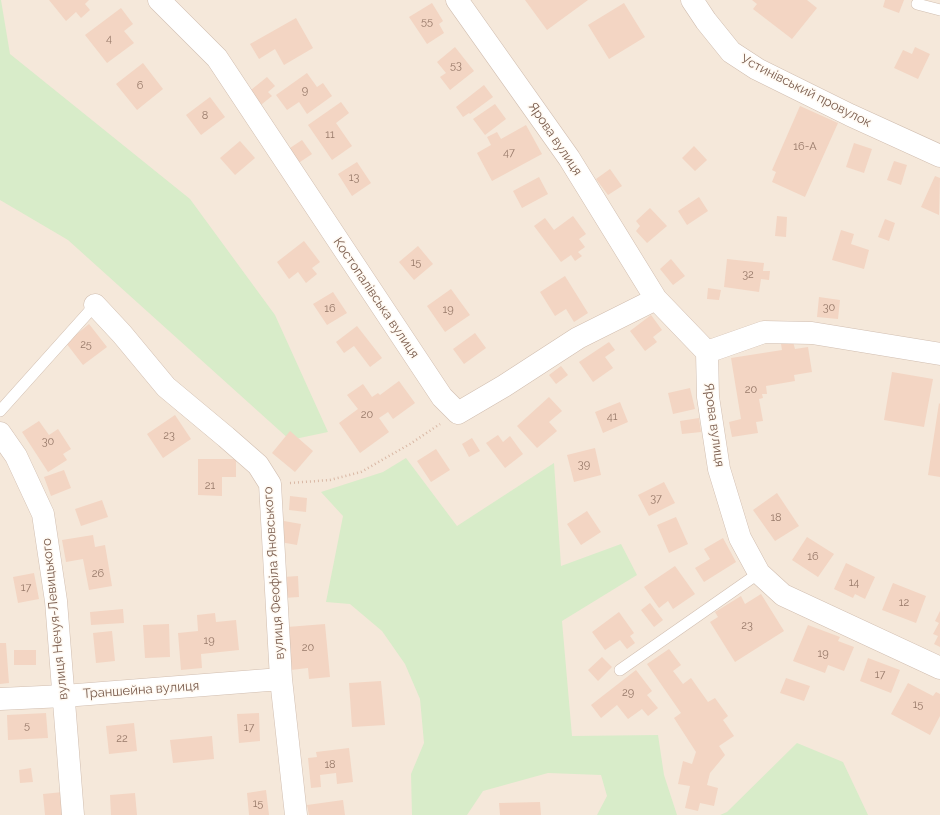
<!DOCTYPE html>
<meta charset="utf-8">
<style>
body{margin:0}
canvas{display:block;background:#fdf6ec}
</style>
<canvas width="940" height="815"></canvas>
<script>
const ctx = document.querySelector('canvas').getContext('2d');
ctx.lineJoin = 'round';
function paint(path, color) { ctx.fillStyle = color; ctx.fill(path, 'evenodd'); }
const poly = rows => new Path2D(rows.map(r => 'M' + r).join(''));
function trace(path, color, width, dash) { ctx.strokeStyle = color; ctx.lineWidth = width; ctx.lineCap = dash ? 'butt' : 'round'; ctx.setLineDash(dash || []); ctx.stroke(path); }
function label(font, color, halo, rows, align = 'center') {
  ctx.font = font + ' Raleway,sans-serif'; ctx.lineWidth = 3; ctx.setLineDash([]); ctx.textBaseline = 'middle'; ctx.strokeStyle = halo; ctx.fillStyle = color; for (const [text, x, y, turn = 0] of rows) {
    ctx.save(); ctx.translate(x, y); ctx.rotate((+turn || 0) * Math.PI / 180); ctx.textAlign = isNaN(turn) ? turn : align; if (halo) ctx.strokeText(text, 0, 0); ctx.fillText(text, 0, 0); ctx.restore();
  }
}
paint(poly([
 [0,0,940,0,940,815,0,815]
]), '#f5e8da');
paint(poly([
 [0,0,1,0,10,54,190,199,275,315,328,432,290,440,68,240,0,200],
 [406,458,457,526,554,463,561,566,621,544,637,575,562,621,572,736,658,735,664,775,677,815,597,815,607,796,601,775,548,773,483,791,467,815,412,815,411,774,424,743,420,699,405,664,382,631,350,604,326,602,343,516,321,492,383,472],
 [797,743,843,762,868,815,720,815,727,812]
]), '#d8ecc9');
paint(poly([
 [49,0,89,0,85,4,90,10,81,18,76,12,66,21],
 [525,0,588,0,547,30],
 [752,0,807,0,817,8,792,39,753,9,757,4],
 [885,0,904,0,899,13,883,7],
 [432,3,443,21,439,24,444,33,427,44,409,17],
 [624,3,645,37,609,59,588,25],
 [121,8,133,24,124,31,134,43,107,63,85,35],
 [296,18,313,48,284,65,275,49,259,59,250,44],
 [455,47,474,71,450,90,440,77,446,73,437,62],
 [915,47,930,54,918,79,894,68,903,50,912,54],
 [143,63,163,89,137,110,116,84],
 [307,73,317,87,323,83,332,96,307,114,299,102,287,110,276,95],
 [267,77,275,86,268,92,272,96,257,108,246,94],
 [484,85,493,97,470,114,469,113,463,117,456,107],
 [210,97,225,117,201,135,186,115],
 [341,102,349,113,336,123,352,146,332,160,308,125],
 [495,104,506,119,485,135,473,119],
 [800,106,838,123,805,197,772,182,776,172,772,170],
 [526,125,542,154,492,181,477,153,491,145,487,137,497,132,501,139],
 [302,140,312,154,297,164,287,150],
 [240,141,255,158,235,175,220,158],
 [854,143,872,149,864,173,846,167],
 [694,146,707,160,695,171,682,158],
 [894,161,907,165,901,185,887,180],
 [357,162,371,183,352,196,338,174],
 [610,169,622,186,608,195,596,179],
 [935,176,940,178,939,215,921,207],
 [539,177,548,194,522,208,513,191],
 [699,197,708,211,687,225,678,211],
 [650,208,667,226,647,243,636,231,640,226,636,221],
 [573,216,586,234,579,239,585,247,578,252,582,256,575,261,571,255,561,262,534,226,545,218,554,230],
 [777,216,787,217,786,237,775,236],
 [885,219,895,223,889,241,878,237],
 [841,230,854,234,851,244,869,250,864,269,832,260],
 [304,241,320,262,312,268,317,274,306,283,298,272,289,279,277,262],
 [418,246,433,264,414,280,399,262],
 [671,259,685,276,673,285,660,269],
 [727,259,764,263,763,271,770,271,769,280,761,279,759,292,724,287],
 [565,276,588,313,574,322,566,309,555,316,540,292],
 [708,288,721,290,719,300,707,299],
 [451,289,470,315,445,332,427,306],
 [333,292,347,313,327,325,313,304],
 [819,297,840,300,838,319,817,317],
 [651,315,662,330,653,337,657,342,645,351,630,331],
 [89,324,107,347,83,365,66,343],
 [357,326,382,358,370,367,354,346,344,353,336,342],
 [475,333,486,348,464,364,453,349],
 [609,342,615,350,605,357,613,368,593,382,579,362],
 [793,342,795,349,808,347,812,372,794,375,795,381,766,386,767,394,762,394,763,398,759,399,763,421,756,422,758,433,732,437,729,422,741,419,731,358,782,350,781,344],
 [561,366,568,375,556,384,549,375],
 [892,372,933,379,924,427,884,420],
 [399,381,415,403,393,419,388,412,379,418,389,432,360,453,339,423,358,409,347,395,363,384,372,397,378,393,380,395],
 [690,388,695,409,673,414,668,393],
 [549,397,562,411,549,422,557,431,537,448,517,426],
 [620,402,628,422,603,433,595,412],
 [939,403,940,404,940,477,928,475],
 [175,415,191,439,163,458,147,434],
 [699,418,701,432,682,434,680,421],
 [39,421,49,435,58,429,71,449,63,454,67,460,48,472,22,432],
 [290,431,313,451,295,472,272,453],
 [498,435,503,442,510,436,523,454,505,468,486,443],
 [472,438,480,451,469,457,462,444],
 [595,448,601,475,574,482,567,455],
 [436,449,450,470,431,482,417,461],
 [198,459,236,459,236,477,222,477,222,496,198,495],
 [64,470,71,488,51,496,44,477],
 [664,482,675,503,649,516,638,495],
 [777,493,799,526,775,541,753,510],
 [290,496,307,498,306,512,289,510],
 [102,500,108,517,81,526,75,509],
 [587,511,601,532,581,545,567,524],
 [676,517,688,544,669,553,657,525],
 [284,521,301,524,297,545,280,542],
 [93,535,95,547,105,545,112,586,89,590,83,559,66,562,62,540],
 [807,537,834,554,818,577,792,560],
 [723,538,736,562,704,582,695,568,710,559,704,549],
 [846,563,875,577,865,599,855,594,853,598,834,589],
 [675,566,695,594,673,609,668,601,659,608,644,587],
 [34,573,39,599,18,603,13,577],
 [298,576,299,597,284,598,283,577],
 [893,583,926,596,916,623,882,610],
 [761,594,784,631,735,662,710,622,718,617,715,612,741,596,745,604],
 [650,603,663,620,654,627,641,610],
 [123,609,124,623,91,625,90,612],
 [940,611,940,647,934,644,938,636,933,634,939,623,935,621],
 [619,612,634,633,630,636,635,643,627,649,620,640,605,650,592,632],
 [215,613,216,622,236,620,239,650,201,654,202,668,181,670,178,633,198,631,197,615],
 [169,624,170,657,145,658,143,625],
 [325,624,330,677,309,679,308,668,291,670,287,627],
 [808,625,840,637,838,641,854,647,844,671,828,665,825,673,793,661],
 [112,631,115,661,96,663,93,633],
 [0,643,6,643,9,683,0,684],
 [669,649,681,665,673,671,683,684,691,678,708,702,715,698,728,716,723,720,734,736,719,746,725,755,710,773,707,785,718,788,714,806,700,803,698,811,685,808,690,786,678,784,683,761,692,764,696,752,674,718,681,713,647,664],
 [14,650,36,650,36,665,14,665],
 [602,657,612,667,598,681,588,670],
 [868,658,900,670,891,693,860,681],
 [636,670,652,691,647,695,658,708,648,716,642,709,628,719,617,705,601,718,591,705],
 [786,678,810,686,804,701,780,693],
 [381,681,385,725,352,727,349,683],
 [908,683,933,696,936,692,940,694,940,716,930,735,891,714],
 [46,713,48,738,8,740,7,715],
 [259,713,260,741,239,743,237,714],
 [134,723,137,751,109,754,106,726],
 [212,736,214,759,173,763,170,740],
 [349,748,353,782,337,784,336,773,320,775,321,787,311,788,308,758,317,757,316,752],
 [31,768,33,782,20,783,19,770],
 [266,790,269,815,249,815,247,793],
 [63,792,65,815,45,815,43,794],
 [135,793,137,815,111,815,110,795],
 [343,800,345,815,309,815,307,805],
 [540,802,541,815,500,815,499,803]
]), '#f3d5c3');
const service = poly([
 [917,4,940,10],
 [0,411,95,305],
 [620,670,759,573]
]);
const minor = poly([
 [159,0,217,58,442,397,458,413,504,386,578,338,656,299],
 [457,0,569,158,656,299,707,352,708,397,719,469,740,538,759,573,783,595,940,668],
 [692,0,706,21,731,52,757,69,850,115,940,156],
 [95,305,122,334,166,387,226,437,258,465,270,484,281,679,296,815],
 [707,352,764,332,812,333,940,354],
 [0,699,64,696,281,679]
]);
const tertiary = poly([
 [0,433,16,456,43,514,56,601,73,815]
]);
trace(service, '#d1beb0', 12);
trace(minor, '#d1beb0', 23);
trace(tertiary, '#d1beb0', 23);
trace(poly([
 [290,483,330,480,361,472,410,444,440,424]
]), '#d9b8a5', 2.5, [1, 3]);
trace(service, '#fff', 11);
trace(minor, '#fff', 22);
trace(tertiary, '#fff', 22);
label('11px', '#987a6a', null, [
 ["55",427,22],
 ["4",109,39],
 ["53",456,66],
 ["6",140,86],
 ["9",305,91],
 ["8",205,116],
 ["11",330,135],
 ["16-А",805,147],
 ["47",509,153],
 ["13",354,178],
 ["15",416,263],
 ["32",748,275],
 ["30",829,308],
 ["16",330,309],
 ["19",448,310],
 ["25",86,345],
 ["20",751,390],
 ["20",367,415],
 ["41",612,417],
 ["23",169,436],
 ["30",48,442],
 ["39",584,465],
 ["21",210,486],
 ["37",656,499],
 ["18",776,518],
 ["16",813,557],
 ["26",98,574],
 ["14",854,583],
 ["17",26,588],
 ["12",904,603],
 ["23",747,626],
 ["19",209,641],
 ["20",308,648],
 ["19",823,654],
 ["17",880,675],
 ["29",628,693],
 ["15",918,705],
 ["5",27,726],
 ["17",249,728],
 ["22",122,739],
 ["18",330,765],
 ["15",258,804]
]);
label('13px', '#7a5c4d', '#fffaf3', [
 ["Устинівський провулок",806,91,27],
 ["Ярова вулиця",555,139,56],
 ["Костопалівська вулиця",376,298,56],
 ["Ярова вулиця",714,425,82],
 ["вулиця Феофіла Яновського",274,573,-94],
 ["вулиця Нечуя-Левицького",55,619,-96],
 ["Траншейна вулиця",141,690,-4]
]);
</script>
